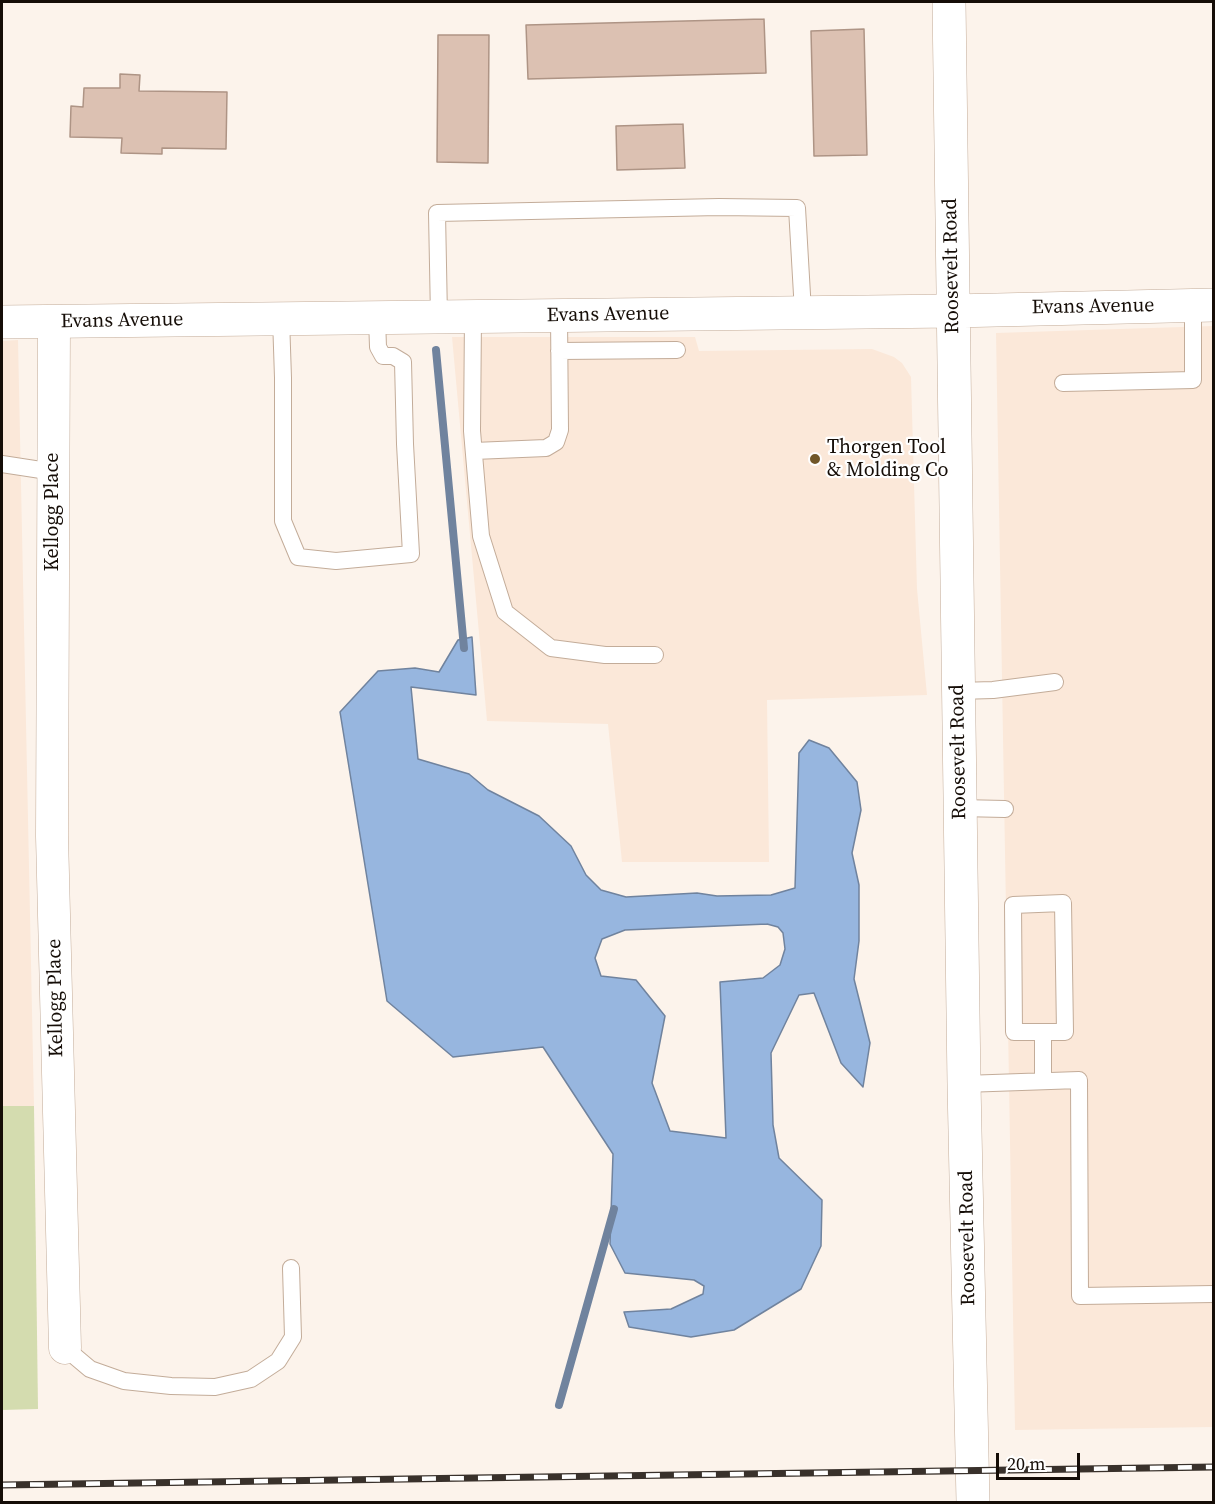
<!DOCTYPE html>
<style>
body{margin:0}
#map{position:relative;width:1215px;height:1504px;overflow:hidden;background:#fcf3eb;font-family:"Source Serif 4",serif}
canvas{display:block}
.frame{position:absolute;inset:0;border:3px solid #150d07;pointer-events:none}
.scale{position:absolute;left:996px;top:1453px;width:84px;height:27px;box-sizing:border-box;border:3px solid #150d07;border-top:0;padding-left:8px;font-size:18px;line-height:21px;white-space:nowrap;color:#150d07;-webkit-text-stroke:4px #fff;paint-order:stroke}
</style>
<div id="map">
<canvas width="1215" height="1504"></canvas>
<div class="frame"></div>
<div class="scale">20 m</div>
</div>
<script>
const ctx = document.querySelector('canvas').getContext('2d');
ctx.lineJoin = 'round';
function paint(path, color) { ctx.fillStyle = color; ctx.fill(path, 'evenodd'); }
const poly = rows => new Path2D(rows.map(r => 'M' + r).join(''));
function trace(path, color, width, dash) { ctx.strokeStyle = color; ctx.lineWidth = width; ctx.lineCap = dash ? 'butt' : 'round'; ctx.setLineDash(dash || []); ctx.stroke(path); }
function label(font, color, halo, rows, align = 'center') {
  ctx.font = font + ' "Source Serif 4",serif'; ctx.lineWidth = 4.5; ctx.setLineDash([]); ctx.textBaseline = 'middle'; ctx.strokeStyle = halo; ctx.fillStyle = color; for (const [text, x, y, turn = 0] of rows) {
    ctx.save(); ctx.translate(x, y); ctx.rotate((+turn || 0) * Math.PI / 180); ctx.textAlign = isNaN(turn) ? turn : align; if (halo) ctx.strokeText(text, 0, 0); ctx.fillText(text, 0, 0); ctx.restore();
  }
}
paint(poly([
 [1213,326,1213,1427,1015,1430,996,333],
 [452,337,695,337,699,351,872,349,894,357,902,363,911,377,917,589,927,695,767,700,769,862,622,862,608,724,487,721],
 [18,340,34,1106,2,1106,2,341]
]), '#fbe8d9');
paint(poly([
 [2,1106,34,1106,38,1409,2,1410]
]), '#d4dcaf');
const water = poly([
 [472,637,476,695,411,687,418,759,469,774,488,790,539,816,571,846,586,875,601,890,626,897,697,893,717,896,771,895,795,888,799,753,809,740,829,748,857,782,861,810,852,853,859,885,859,941,854,979,870,1043,863,1087,841,1063,814,993,799,995,771,1053,773,1125,779,1158,822,1200,821,1246,801,1289,734,1330,691,1337,629,1327,624,1312,671,1309,703,1294,704,1286,694,1280,625,1273,610,1244,613,1154,543,1047,453,1057,387,1001,340,712,378,671,415,668,439,672,458,640,472,637],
 [767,924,778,927,783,933,785,949,780,965,763,978,720,982,726,1138,670,1131,652,1083,665,1016,636,980,601,976,595,958,602,939,625,930,767,924]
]);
paint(water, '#97b6df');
trace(water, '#70839e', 1.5);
trace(poly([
 [436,350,464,648],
 [559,1405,614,1209]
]), '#70839e', 8);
const building = poly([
 [764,19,766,73,528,79,526,25,764,19],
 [864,29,867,155,814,156,811,31,864,29],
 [438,35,489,35,488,163,437,162,438,35],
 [120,74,140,75,139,91,227,92,226,149,162,148,162,154,121,153,122,138,70,137,71,106,83,107,84,88,120,88,120,74],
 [683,124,685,168,617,170,616,126,683,124]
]);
paint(building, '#dcc1b2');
trace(building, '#ae9485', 1.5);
const lane = poly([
 [439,317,437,213,719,207,797,208,803,312],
 [473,317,472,431,481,536,505,612,551,648,605,655,655,655],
 [281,318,283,378,283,521,298,557,336,561,411,554,405,444,403,362,393,356,383,356,378,347,377,318],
 [559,351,677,350],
 [1063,383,1193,380,1193,305],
 [474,451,546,448,556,442,560,430,559,316],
 [2,464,54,472],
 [958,691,993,690,1055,682],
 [960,808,1005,809],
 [1043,1032,1014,1032,1013,905,1063,903,1065,1032,1043,1032,1043,1081],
 [964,1084,1079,1080,1080,1296,1214,1294],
 [65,1348,90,1369,124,1381,171,1386,215,1387,251,1379,278,1361,293,1337,291,1268]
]);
const street = poly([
 [54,322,52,836,65,1348]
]);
const secondary = poly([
 [949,2,964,1084,973,1502],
 [2,322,953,311,1214,305]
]);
trace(lane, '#c3ac99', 18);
trace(street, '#c3ac99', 33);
trace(secondary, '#c3ac99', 34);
trace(lane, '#fff', 16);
trace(street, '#fff', 32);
trace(secondary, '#fff', 33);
const rail = poly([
 [2,1485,1214,1467]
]);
trace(rail, '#39312b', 7);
trace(rail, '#fff', 4.5, [14]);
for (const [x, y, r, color] of [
 [815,459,6,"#715729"]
]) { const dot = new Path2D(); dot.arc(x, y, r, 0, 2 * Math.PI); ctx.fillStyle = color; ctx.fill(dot); trace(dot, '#fff', 2); }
label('20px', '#150d07', '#fff', [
 ["Roosevelt Road",952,266,-91],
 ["Evans Avenue",1093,307,-1],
 ["Evans Avenue",608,315,-1],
 ["Evans Avenue",122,321,-1],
 ["Kellogg Place",53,512,-90],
 ["Roosevelt Road",959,752,-91],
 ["Kellogg Place",56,998,-91],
 ["Roosevelt Road",968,1238,-91]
]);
label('20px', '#150d07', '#fff', [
 ["Thorgen Tool",827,448],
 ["& Molding Co",827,471]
], 'left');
</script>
